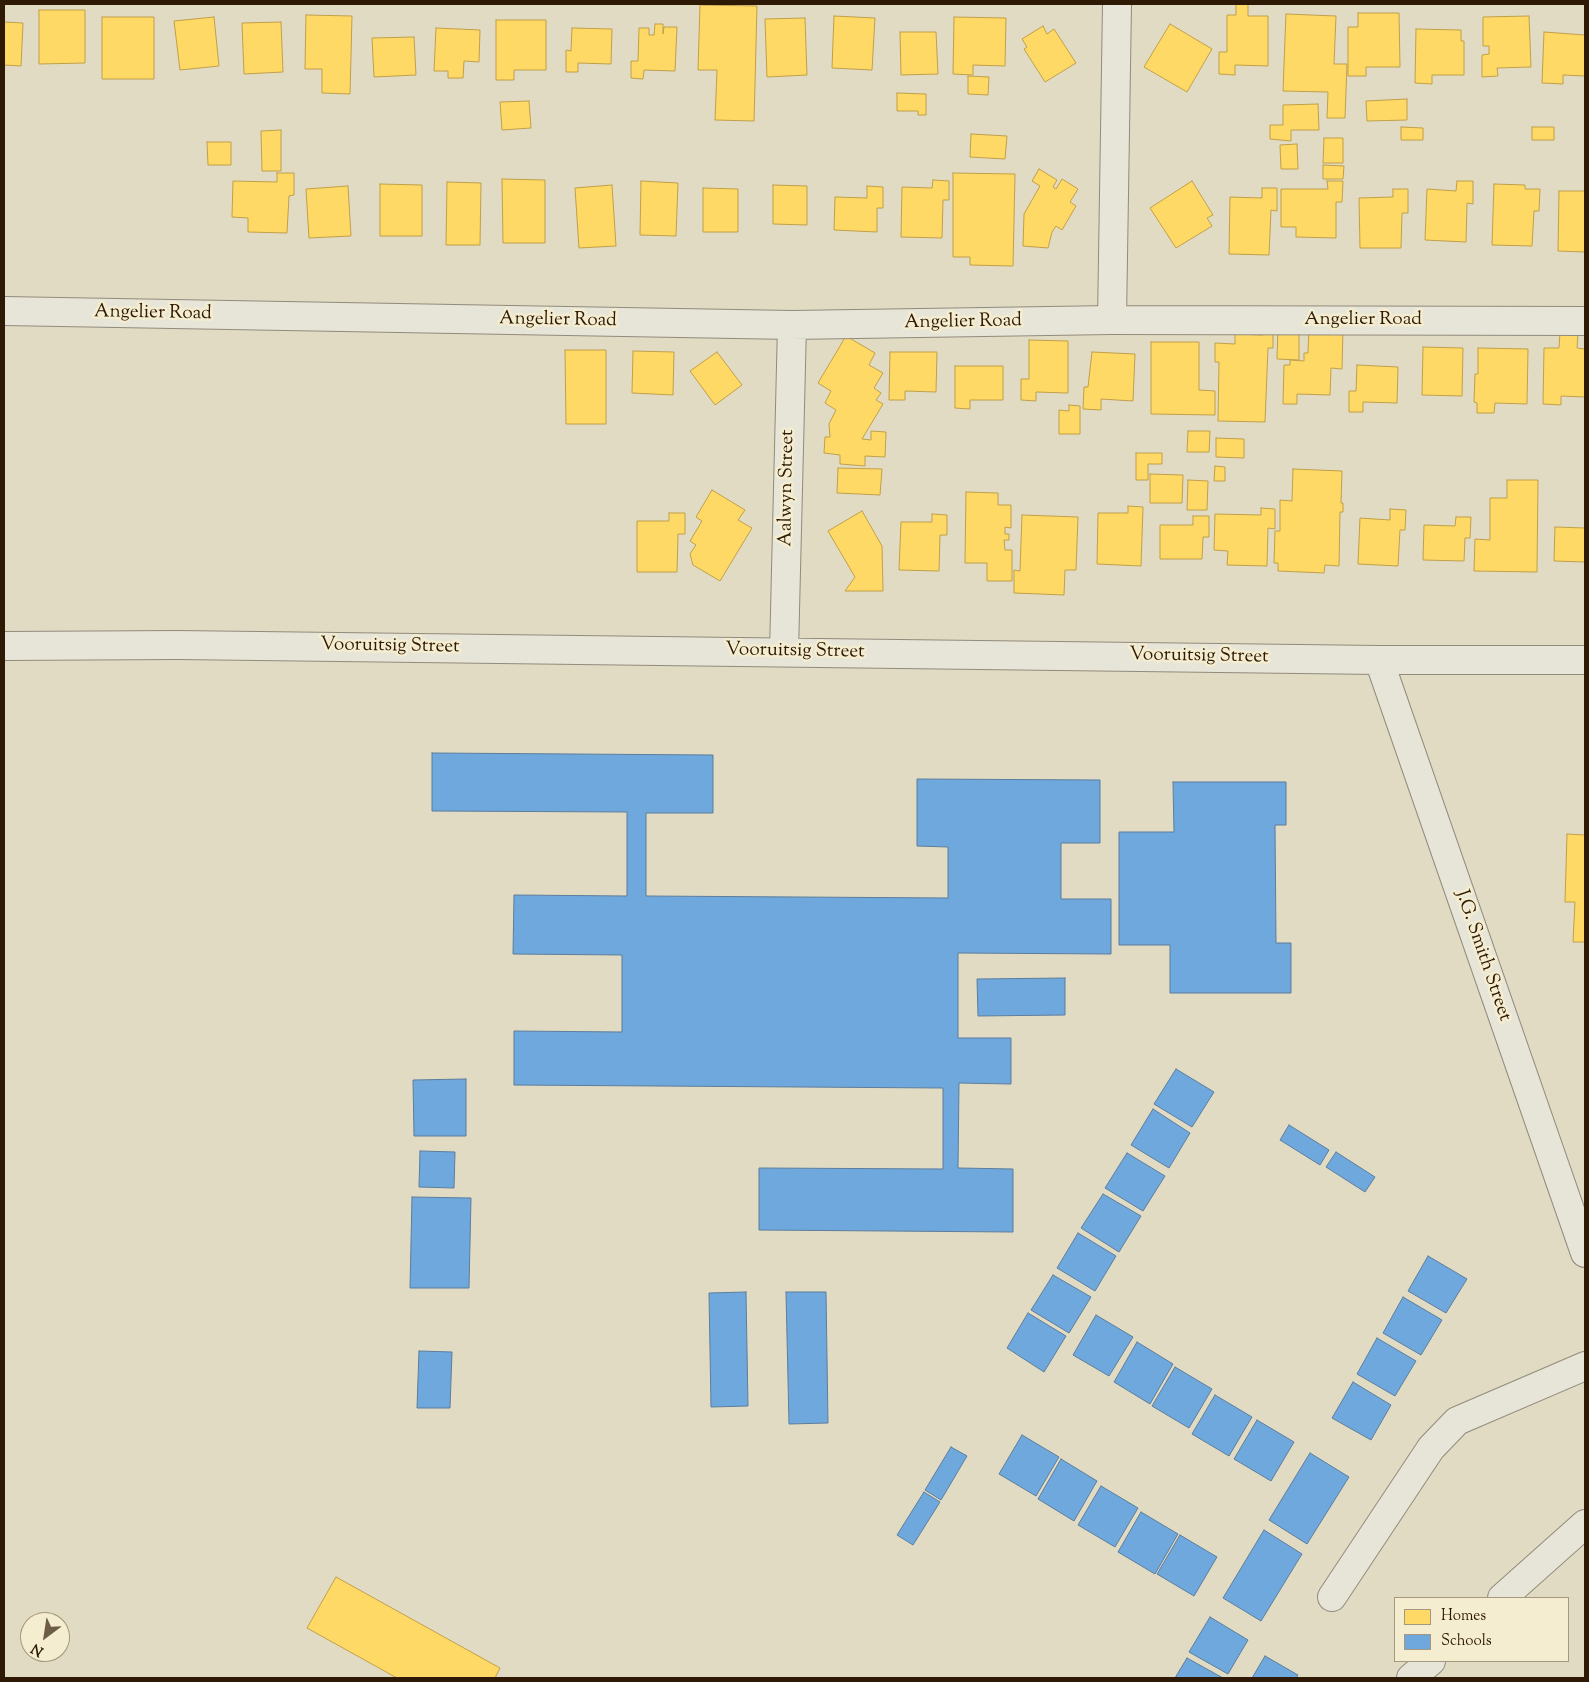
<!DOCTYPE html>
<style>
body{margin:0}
#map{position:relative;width:1589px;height:1682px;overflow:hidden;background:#e1dbc4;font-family:"Sorts Mill Goudy",serif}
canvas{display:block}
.frame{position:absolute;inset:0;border:5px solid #2e1904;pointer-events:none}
.legend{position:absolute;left:1394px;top:1597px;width:175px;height:65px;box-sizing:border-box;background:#f4edd0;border:1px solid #a5987e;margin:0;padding:6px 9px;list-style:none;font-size:15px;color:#2e1904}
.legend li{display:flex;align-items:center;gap:10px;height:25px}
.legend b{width:25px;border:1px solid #a5987e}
.north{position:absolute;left:20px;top:1612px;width:50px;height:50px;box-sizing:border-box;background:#f4edd0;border:1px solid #a5987e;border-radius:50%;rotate:211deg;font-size:14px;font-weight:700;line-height:20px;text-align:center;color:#2e1904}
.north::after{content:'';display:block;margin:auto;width:18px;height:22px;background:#6d5d47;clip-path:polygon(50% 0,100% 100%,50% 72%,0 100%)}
</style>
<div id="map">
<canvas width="1589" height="1682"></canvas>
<div class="frame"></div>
<ul class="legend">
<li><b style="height:14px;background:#ffd966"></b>Homes</li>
<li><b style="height:14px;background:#6fa8dc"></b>Schools</li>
</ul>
<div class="north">N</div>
</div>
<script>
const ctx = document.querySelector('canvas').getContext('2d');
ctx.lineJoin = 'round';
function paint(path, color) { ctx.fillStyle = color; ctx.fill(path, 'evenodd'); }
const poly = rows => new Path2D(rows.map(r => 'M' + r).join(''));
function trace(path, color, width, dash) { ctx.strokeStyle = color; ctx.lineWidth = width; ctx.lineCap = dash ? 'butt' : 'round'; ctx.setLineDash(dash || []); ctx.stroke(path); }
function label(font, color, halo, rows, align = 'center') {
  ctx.font = font + ' "Sorts Mill Goudy",serif'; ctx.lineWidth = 5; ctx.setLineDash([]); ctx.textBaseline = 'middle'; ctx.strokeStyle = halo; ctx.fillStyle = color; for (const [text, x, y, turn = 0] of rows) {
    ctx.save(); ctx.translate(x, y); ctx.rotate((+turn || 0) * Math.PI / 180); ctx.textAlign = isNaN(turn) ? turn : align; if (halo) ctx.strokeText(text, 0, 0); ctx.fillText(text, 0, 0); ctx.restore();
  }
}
const homes = poly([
 [1236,4,1248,4,1248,16,1268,16,1268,66,1235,65,1235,75,1219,74,1219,52,1227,52,1227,15,1236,15,1236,4],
 [700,5,757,6,754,121,715,120,717,70,698,70,700,5],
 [39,10,85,10,85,63,39,64,39,10],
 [1358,13,1399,13,1400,67,1366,67,1366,76,1348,76,1348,27,1358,27,1358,13],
 [1286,14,1336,16,1334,64,1347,64,1345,118,1327,118,1328,92,1283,91,1286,14],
 [306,15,352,16,350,94,322,93,322,69,305,69,306,15],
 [834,16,875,18,872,70,832,68,834,16],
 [1529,16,1531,67,1497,68,1498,76,1482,77,1482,55,1489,54,1489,46,1483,46,1483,17,1529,16],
 [102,17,154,17,154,79,102,79,102,17],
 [214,17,219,66,180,70,174,21,214,17],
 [954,17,1006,18,1005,66,973,65,973,75,953,74,954,17],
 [805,18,807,75,767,77,765,19,805,18],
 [496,20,546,20,546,70,514,70,514,80,496,80,496,20],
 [4,22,23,23,21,66,4,65,4,22],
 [281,22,283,72,244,74,242,23,281,22],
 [655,24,663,24,663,34,664,27,677,27,675,71,644,70,643,79,631,78,631,61,638,61,639,28,649,28,649,35,654,35,655,24],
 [1170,24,1212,49,1187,92,1144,67,1170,24],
 [1043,26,1047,34,1054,29,1076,63,1045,82,1024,49,1027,47,1022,39,1043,26],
 [436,28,480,30,479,62,464,61,463,78,448,78,448,71,434,71,436,28],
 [572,28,612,29,611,64,578,63,578,72,566,72,566,50,571,51,572,28],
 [1416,29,1461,30,1461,41,1464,41,1464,75,1432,75,1432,84,1415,83,1416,29],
 [900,32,936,32,938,74,901,75,900,32],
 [1544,32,1585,35,1585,76,1563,75,1563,84,1542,83,1544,32],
 [414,37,416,75,374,77,372,38,414,37],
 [968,76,989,77,988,95,968,94,968,76],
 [897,93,926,94,926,115,918,115,918,111,897,111,897,93],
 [1407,99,1407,120,1367,121,1366,101,1407,99],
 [529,101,531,128,502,130,500,102,529,101],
 [1318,104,1319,130,1291,130,1291,141,1270,139,1270,125,1283,125,1283,105,1318,104],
 [1401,127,1423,128,1423,140,1401,140,1401,127],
 [1532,127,1554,127,1554,140,1532,140,1532,127],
 [281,130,281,171,262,171,261,131,281,130],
 [971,134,1007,136,1005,159,970,157,971,134],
 [1324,138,1343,138,1343,163,1323,163,1324,138],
 [207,142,231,142,231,165,208,165,207,142],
 [1297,144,1298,169,1281,169,1280,145,1297,144],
 [1323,165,1344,166,1343,179,1323,179,1323,165],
 [1039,169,1057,180,1053,187,1056,189,1062,179,1078,189,1070,202,1076,206,1062,230,1056,226,1052,232,1048,248,1023,246,1024,214,1040,186,1032,181,1039,169],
 [277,173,294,173,294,195,289,196,287,233,248,232,248,218,232,217,233,181,277,182,277,173],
 [953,173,1015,174,1013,266,970,265,970,257,953,257,953,173],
 [502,179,545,180,545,243,503,243,502,179],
 [933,180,949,181,949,200,943,200,942,238,901,237,902,187,932,188,933,180],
 [641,181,678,183,676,236,640,235,641,181],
 [1192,181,1213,215,1207,218,1212,226,1176,248,1150,208,1192,181],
 [1327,181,1343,181,1342,202,1336,202,1336,238,1296,237,1296,227,1281,227,1281,189,1328,189,1327,181],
 [1457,181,1473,181,1473,204,1467,203,1466,242,1425,240,1427,189,1456,191,1457,181],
 [447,182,481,183,480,245,446,245,447,182],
 [380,184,422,185,422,236,380,236,380,184],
 [1494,184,1525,185,1525,189,1540,189,1539,211,1534,211,1532,246,1492,245,1494,184],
 [612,185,616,246,579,248,575,188,612,185],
 [773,185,807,186,807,225,773,224,773,185],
 [348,186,351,236,309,238,306,189,348,186],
 [867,186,883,187,883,208,877,208,877,232,834,230,835,197,867,198,867,186],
 [703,188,738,189,738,232,703,232,703,188],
 [1262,188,1277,188,1277,211,1271,210,1269,255,1229,254,1230,197,1262,198,1262,188],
 [1393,189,1408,189,1408,213,1402,213,1401,248,1360,248,1359,198,1393,197,1393,189],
 [1559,191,1585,191,1585,252,1558,251,1559,191],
 [1278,326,1299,326,1299,360,1277,359,1278,326],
 [1309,327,1343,328,1342,369,1331,368,1330,395,1297,394,1297,404,1283,404,1284,365,1290,365,1290,360,1304,361,1304,353,1308,353,1309,327],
 [1263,332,1273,332,1273,348,1268,348,1265,422,1218,421,1219,362,1215,362,1215,343,1235,344,1235,334,1263,335,1263,332],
 [1560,332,1578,333,1577,348,1585,349,1585,397,1561,396,1561,405,1543,404,1544,348,1559,348,1560,332],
 [846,336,875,353,869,365,883,373,874,388,881,393,876,400,883,404,862,439,871,440,871,431,886,432,885,457,865,456,865,466,840,464,840,455,824,453,825,437,830,437,829,424,836,410,825,403,831,391,818,383,846,336],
 [1029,340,1068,341,1068,393,1036,392,1036,401,1021,400,1021,379,1029,379,1029,340],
 [1151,342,1199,342,1199,390,1215,391,1215,415,1151,414,1151,342],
 [1423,347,1463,348,1462,396,1422,395,1423,347],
 [1478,348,1528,349,1527,404,1495,403,1494,413,1477,413,1477,403,1474,402,1475,374,1478,374,1478,348],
 [565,350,606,350,606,424,566,424,565,350],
 [633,351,674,352,673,395,632,393,633,351],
 [717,352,742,385,715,405,690,371,717,352],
 [890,352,937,352,936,392,905,391,905,400,889,400,890,352],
 [1092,352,1135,354,1133,401,1101,399,1101,410,1083,409,1084,387,1088,387,1092,352],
 [1357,365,1398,367,1397,403,1363,402,1363,412,1349,412,1349,391,1356,391,1357,365],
 [955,366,1003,366,1003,400,970,400,970,409,955,408,955,366],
 [1069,405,1080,406,1080,434,1059,434,1059,410,1069,411,1069,405],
 [1188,431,1210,431,1209,452,1187,452,1188,431],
 [1216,438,1244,439,1244,458,1216,457,1216,438],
 [1136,453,1162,453,1162,464,1148,464,1148,480,1136,480,1136,453],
 [1215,466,1225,467,1225,481,1214,481,1215,466],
 [838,468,882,469,880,495,837,493,838,468],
 [1293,469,1342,471,1341,503,1343,503,1343,512,1340,512,1339,566,1325,565,1324,573,1278,571,1278,563,1274,563,1275,531,1280,531,1280,500,1292,501,1293,469],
 [1150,474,1183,475,1182,503,1150,503,1150,474],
 [1188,480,1208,481,1207,510,1187,510,1188,480],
 [1507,480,1538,480,1537,572,1474,571,1475,539,1490,540,1490,498,1507,498,1507,480],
 [712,490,745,510,738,520,752,528,720,581,693,565,690,554,696,545,690,541,702,521,696,517,712,490],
 [966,492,998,493,998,505,1011,505,1011,528,1005,527,1005,534,1009,534,1009,540,1004,540,1005,550,1012,550,1012,581,987,581,987,563,965,563,966,492],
 [1128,506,1143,507,1141,566,1097,564,1098,513,1128,513,1128,506],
 [1261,508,1275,509,1275,529,1268,528,1267,566,1227,565,1228,551,1214,550,1215,514,1261,515,1261,508],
 [1390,509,1406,510,1405,530,1400,530,1398,566,1358,564,1360,518,1390,520,1390,509],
 [862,511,882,546,883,591,845,591,855,577,828,531,862,511],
 [669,513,685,513,685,534,678,534,677,572,637,572,637,521,669,521,669,513],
 [932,514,947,515,947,535,940,535,939,571,899,570,901,522,932,522,932,514],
 [1022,515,1078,517,1076,570,1065,570,1064,595,1014,593,1014,570,1020,571,1022,515],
 [1193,516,1209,516,1209,537,1203,537,1202,559,1160,559,1160,525,1193,525,1193,516],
 [1456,517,1471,517,1470,538,1465,538,1464,561,1423,560,1424,525,1455,526,1456,517],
 [1555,527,1585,528,1585,562,1554,561,1555,527],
 [1567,834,1585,835,1585,942,1573,942,1575,902,1565,902,1567,834],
 [336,1577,500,1668,495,1678,397,1678,307,1628,336,1577]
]);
paint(homes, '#ffd966');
trace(homes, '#c09f49', 1);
const schools = poly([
 [432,753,713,755,713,813,646,813,646,896,948,898,948,847,917,846,917,779,1100,780,1100,843,1061,843,1061,899,1111,899,1111,954,958,953,958,1038,1011,1038,1011,1084,959,1083,958,1168,1013,1169,1013,1232,759,1230,759,1168,943,1169,943,1088,514,1085,514,1031,622,1032,622,955,513,954,514,895,627,896,627,812,432,811,432,753],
 [1173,782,1286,782,1286,825,1275,825,1276,943,1291,943,1291,993,1170,993,1170,945,1119,945,1119,832,1174,832,1173,782],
 [1065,978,1065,1015,978,1016,977,979,1065,978],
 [1176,1069,1214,1092,1192,1127,1154,1104,1176,1069],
 [466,1079,466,1136,414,1136,413,1080,466,1079],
 [1153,1109,1190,1133,1169,1168,1131,1145,1153,1109],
 [1289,1125,1329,1150,1320,1165,1280,1140,1289,1125],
 [420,1151,455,1152,454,1188,419,1187,420,1151],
 [1336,1152,1375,1177,1365,1192,1326,1167,1336,1152],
 [1127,1153,1165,1176,1143,1211,1105,1188,1127,1153],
 [1103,1194,1141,1216,1119,1252,1081,1228,1103,1194],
 [412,1197,471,1198,469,1288,410,1288,412,1197],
 [1078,1233,1116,1256,1095,1291,1057,1268,1078,1233],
 [1428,1256,1467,1279,1446,1313,1408,1291,1428,1256],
 [1053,1275,1091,1297,1069,1333,1031,1310,1053,1275],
 [746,1292,748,1406,711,1407,709,1293,746,1292],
 [786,1292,826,1292,828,1423,789,1424,786,1292],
 [1403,1297,1442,1320,1421,1355,1383,1333,1403,1297],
 [1028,1313,1066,1336,1044,1372,1007,1348,1028,1313],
 [1096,1315,1133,1337,1109,1376,1073,1355,1096,1315],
 [1377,1338,1416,1361,1395,1396,1357,1374,1377,1338],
 [1137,1342,1173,1364,1150,1404,1114,1382,1137,1342],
 [419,1351,452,1352,450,1408,417,1408,419,1351],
 [1175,1367,1212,1389,1189,1428,1152,1406,1175,1367],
 [1353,1382,1391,1405,1371,1440,1332,1418,1353,1382],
 [1215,1395,1252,1417,1229,1456,1192,1434,1215,1395],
 [1257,1420,1294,1442,1271,1481,1234,1459,1257,1420],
 [1022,1435,1059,1457,1036,1496,999,1474,1022,1435],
 [951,1447,967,1456,941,1500,925,1490,951,1447],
 [1310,1453,1349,1477,1307,1544,1269,1520,1310,1453],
 [1061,1459,1097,1481,1074,1521,1038,1499,1061,1459],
 [1101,1486,1138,1508,1115,1547,1078,1525,1101,1486],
 [924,1492,940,1502,913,1545,897,1535,924,1492],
 [1141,1512,1178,1534,1155,1574,1118,1552,1141,1512],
 [1264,1530,1302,1554,1261,1621,1223,1598,1264,1530],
 [1180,1535,1217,1557,1194,1596,1157,1574,1180,1535],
 [1210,1617,1248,1640,1228,1674,1189,1652,1210,1617],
 [1265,1656,1298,1675,1296,1678,1252,1678,1265,1656],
 [1187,1658,1223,1678,1175,1678,1187,1658]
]);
paint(schools, '#6fa8dc');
trace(schools, '#5c7d9b', 1);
const minor = poly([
 [4,311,792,325,1112,320,1585,321],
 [1112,320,1117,4],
 [4,646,178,645,1379,660,1585,660],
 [784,652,792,325],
 [1379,660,1585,1253],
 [1332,1597,1431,1448,1457,1421,1585,1366],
 [1502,1598,1585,1524],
 [1411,1678,1431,1661]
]);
trace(minor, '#918b7b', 30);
trace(minor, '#e7e4d8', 28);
label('19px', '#2e1904', '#f4edd0', [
 ["Angelier Road",153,314,1],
 ["Angelier Road",558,321,1],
 ["Angelier Road",1363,321],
 ["Angelier Road",963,323,-1],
 ["Aalwyn Street",788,488,-89],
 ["Vooruitsig Street",390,647,1],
 ["Vooruitsig Street",795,652,1],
 ["Vooruitsig Street",1199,657,1],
 ["J.G. Smith Street",1482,956,71]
]);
</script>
